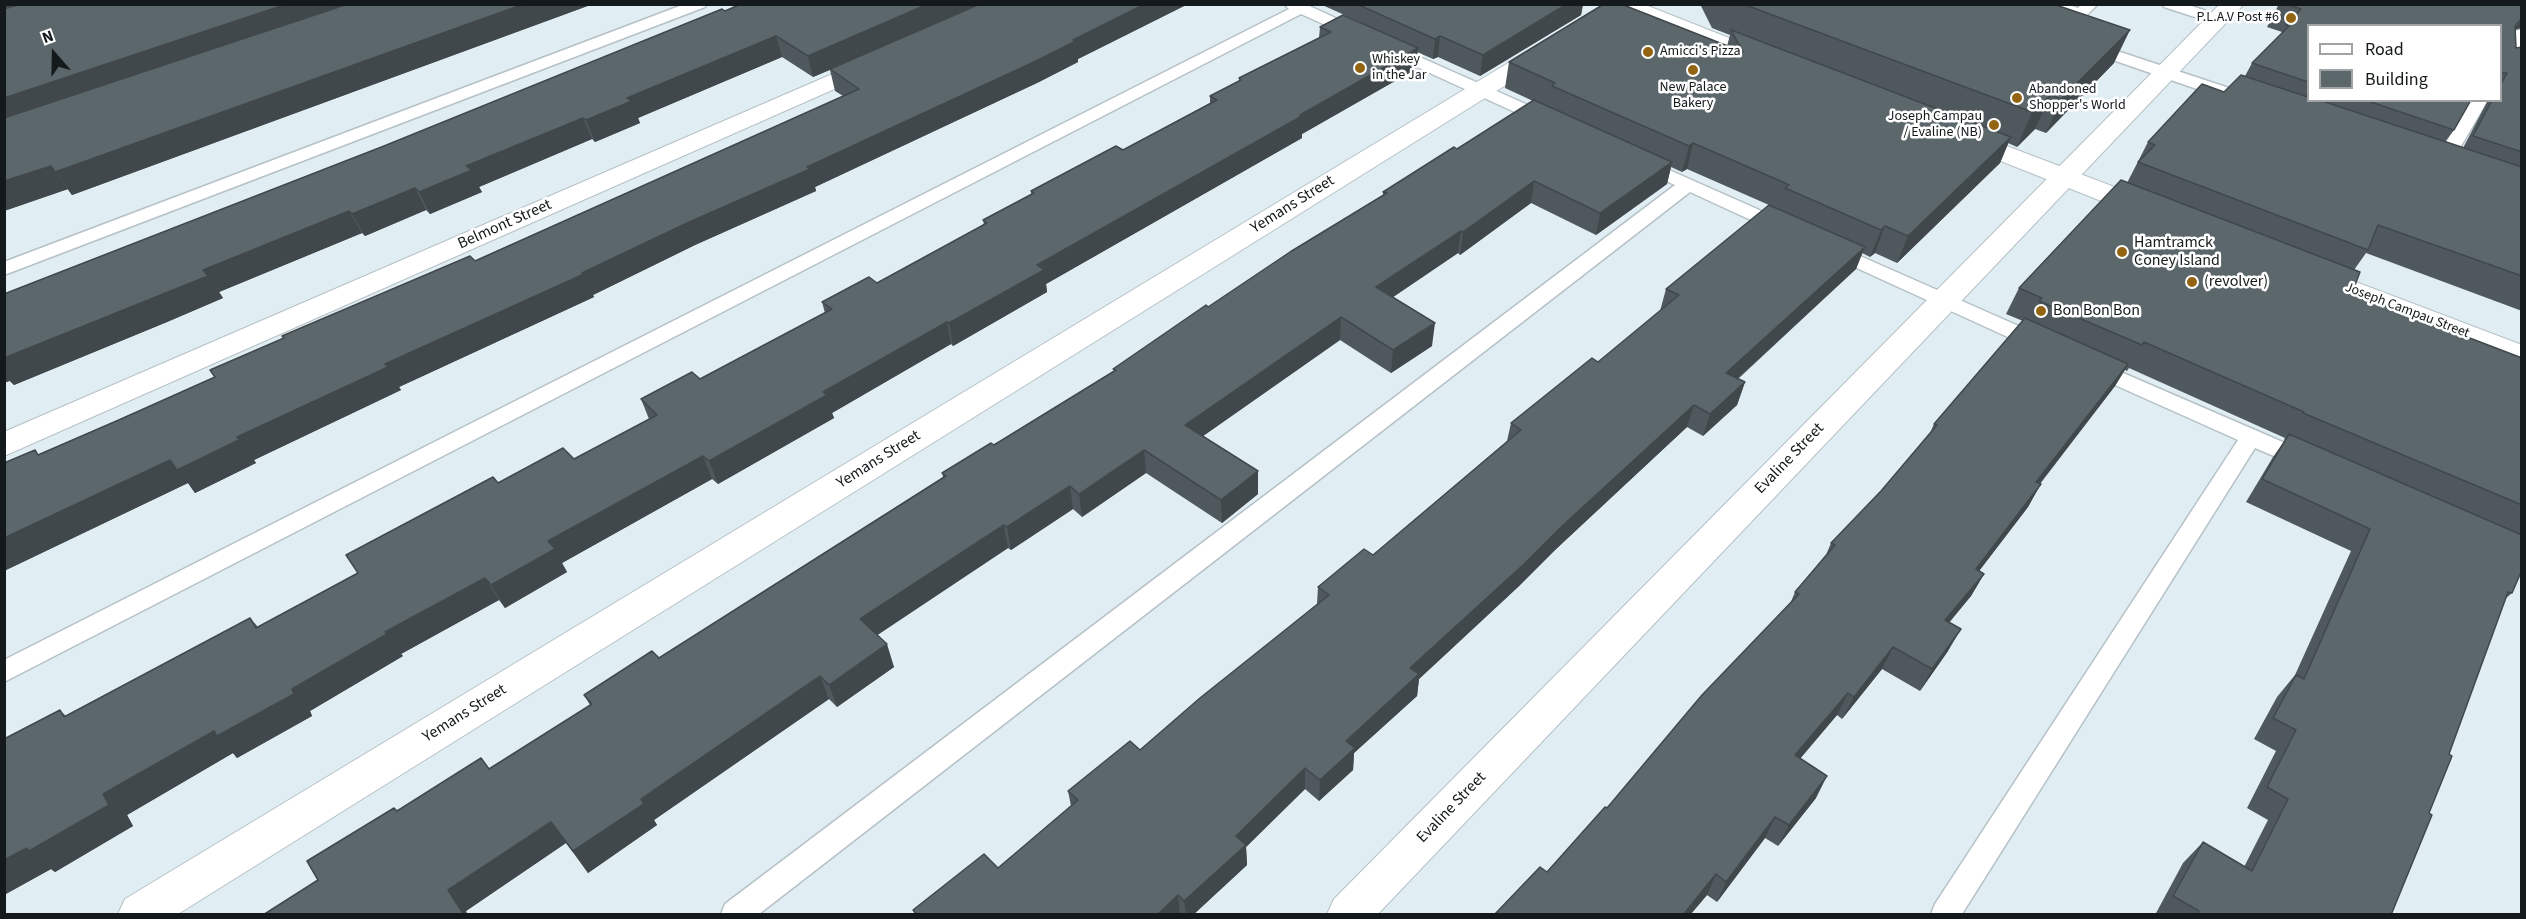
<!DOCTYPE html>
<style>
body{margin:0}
#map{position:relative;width:2526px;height:919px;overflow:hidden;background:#e0edf3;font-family:"Source Sans 3",sans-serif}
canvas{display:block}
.frame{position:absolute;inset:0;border:6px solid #14191b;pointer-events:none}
.legend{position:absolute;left:2307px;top:24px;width:195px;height:78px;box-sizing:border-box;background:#fff;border:2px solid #a1a3a4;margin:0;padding:8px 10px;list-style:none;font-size:18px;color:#14191b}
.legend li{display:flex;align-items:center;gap:12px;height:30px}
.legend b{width:30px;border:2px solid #a1a3a4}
.north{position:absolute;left:24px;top:24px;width:60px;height:60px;-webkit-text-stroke:4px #fff;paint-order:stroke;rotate:340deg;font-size:16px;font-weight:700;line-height:24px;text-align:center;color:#14191b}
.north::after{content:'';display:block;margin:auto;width:21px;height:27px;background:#14191b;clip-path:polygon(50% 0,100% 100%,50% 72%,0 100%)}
</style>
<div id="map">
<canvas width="2526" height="919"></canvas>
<div class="frame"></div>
<ul class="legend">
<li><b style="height:8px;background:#fff"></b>Road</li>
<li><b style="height:16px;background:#5c676c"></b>Building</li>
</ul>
<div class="north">N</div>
</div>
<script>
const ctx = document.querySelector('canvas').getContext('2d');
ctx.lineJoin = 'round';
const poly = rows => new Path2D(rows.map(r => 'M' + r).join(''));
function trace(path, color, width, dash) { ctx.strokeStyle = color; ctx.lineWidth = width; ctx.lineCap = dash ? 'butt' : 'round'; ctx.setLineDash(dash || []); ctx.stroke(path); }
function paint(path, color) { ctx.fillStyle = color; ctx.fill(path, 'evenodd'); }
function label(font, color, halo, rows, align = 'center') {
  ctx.font = font + ' "Source Sans 3",sans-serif'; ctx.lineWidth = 5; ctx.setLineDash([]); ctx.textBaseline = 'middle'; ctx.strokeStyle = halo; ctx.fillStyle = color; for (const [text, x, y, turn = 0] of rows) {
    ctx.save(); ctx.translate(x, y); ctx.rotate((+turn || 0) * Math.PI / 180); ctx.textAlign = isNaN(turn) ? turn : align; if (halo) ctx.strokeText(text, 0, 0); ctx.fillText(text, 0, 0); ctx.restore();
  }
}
const service = poly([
 [685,4,707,4,705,7,4,275,4,262,685,4],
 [1284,4,1305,4,1364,31,1366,34,1364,37,1352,37,1301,14,4,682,4,660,1289,9,1284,4],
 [2044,4,2067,4,2078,8,2082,4,2098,4,2085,17,2080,19,2046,7,2044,4],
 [2162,4,2186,4,2224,17,2227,20,2219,25,2164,7,2162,4],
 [2522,29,2522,46,2506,69,2500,71,2500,54,2516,31,2522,29],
 [2090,42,2235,90,2237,94,2235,98,2223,98,2084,50,2082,47,2084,44,2090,42],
 [1388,43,1555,117,1558,121,1555,125,1543,125,1382,51,1380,48,1382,45,1388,43],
 [2471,100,2488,100,2447,170,2435,170,2432,166,2471,100],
 [1642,158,1791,224,1793,228,1791,232,1777,232,1690,192,759,914,721,914,725,904,1675,185,1636,167,1633,163,1636,159,1642,158],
 [1833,244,2048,339,2051,344,2048,349,2041,351,2034,349,1826,254,1823,250,1826,246,1833,244],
 [2093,360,2315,456,2318,462,2315,468,2307,470,2255,448,1962,914,1931,914,1935,904,2238,440,2086,372,2082,367,2086,362,2093,360]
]);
const minor = poly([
 [2220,4,2244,4,1378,914,1327,914,1334,899,2220,4],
 [1546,43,1554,45,1558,50,1554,55,178,914,118,914,125,899,1538,45,1546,43],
 [874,56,882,58,886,63,882,68,4,456,4,432,874,56]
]);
const tertiary = poly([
 [1611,4,1643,4,1777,57,1781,62,1777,67,1769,69,1761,67,1614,9,1611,4],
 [1962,129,2159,204,2163,210,2159,216,2149,218,2139,216,1953,142,1949,137,1953,132,1962,129],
 [2311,265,2522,345,2522,366,2301,280,2297,274,2301,268,2311,265]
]);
trace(service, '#b5c1c7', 3);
trace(minor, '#b5c1c7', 2);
trace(tertiary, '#b5c1c7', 2);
paint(service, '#fff');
paint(minor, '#fff');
paint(tertiary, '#fff');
paint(poly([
 [4,4,593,4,72,195,68,189,4,211],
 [980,4,1188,4,1078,59,1078,62,1039,82,815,187,816,191,695,245,593,295,594,297,399,387,401,390,254,460,256,463,195,493,188,483,4,571,4,463,39,454,121,419,843,96,835,91,830,70,813,77,782,57,638,118,640,123,595,142,592,139,479,187,482,192,430,214,426,210,365,236,362,233,219,292,223,298,167,322,14,385,10,381,384,146,725,11],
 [1320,4,1583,4,1581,15,1480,76,1438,57,1433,59,1417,52,1416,69,1302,134,1302,138,1046,284,1047,292,953,346,951,344,832,413,834,418,718,484,712,479,562,563,567,572,505,608,499,600,401,654,403,656,310,711,312,716,237,758,233,753,127,815,133,826,55,872,51,869,4,895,4,739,60,710,66,716,250,618,258,627,358,573,498,483,574,459,649,419,641,399,700,379,825,313,822,302,877,283,984,225,983,220,1031,194,1031,191,1123,150,1210,103,1210,96,1239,81,1239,78,1319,38,1320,27,1360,22],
 [1700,4,2053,4,2114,63,2046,133,2035,129,2017,147,2008,143,2000,163,1897,263,1875,253,1870,257,1862,253,1856,269,1738,379,1745,382,1737,405,1703,436,1687,427,1555,550,1518,587,1419,679,1417,696,1354,753,1353,770,1319,801,1305,789,1246,847,1247,865,1193,915,915,915,913,910,998,868,1071,806,1068,791,1140,750,1317,604,1318,587,1373,555,1507,441,1511,423,1598,362,1660,311,1666,289,1769,205,1687,169,1682,172,1671,167,1667,184,1596,235,1531,203,1460,255,1458,253,1393,297,1432,346,1391,373,1340,340,1203,436,1258,494,1222,523,1146,473,1082,517,1073,509,1011,550,1008,548,877,635,894,667,837,707,829,699,654,820,657,825,588,873,566,843,466,911,318,880,397,811,489,769,590,705,584,695,659,658,943,477,942,473,994,445,1114,371,1113,369,1383,195,1383,192,1457,149,1533,101,1505,88,1509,62,1727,46,1730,35,1712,28],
 [2279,4,2522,4,2516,29,2516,48,2522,47,2522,311,2366,253,2354,270,2352,293,2522,358,2522,570,2512,593,2505,599,2449,754,2429,813,2391,915,2155,915,2183,863,2203,842,2244,867,2268,820,2247,808,2276,751,2254,739,2277,697,2295,675,2351,551,2246,502,2273,457,2285,440,2284,439,2285,438,2129,368,2127,371,2125,370,2115,386,2040,484,2028,507,1979,571,1984,574,1971,596,1949,623,1948,651,1920,691,1882,669,1842,719,1837,715,1800,759,1816,798,1778,846,1765,838,1717,902,1707,895,1690,915,1494,915,1547,872,1607,808,1790,604,1795,592,1826,555,1831,543,1881,491,1930,433,1934,424,2023,321,2006,314,2019,288,2127,183,2148,142,2224,92,2245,76,2252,63,2281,34,2282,32,2267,27],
 [2308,26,2500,26,2500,100,2488,100,2463,148,2445,142,2454,130,2471,100,2308,100]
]), '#4f595d');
paint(poly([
 [4,4,59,4,4,21],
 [287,4,364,4,4,126,4,98],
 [524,4,593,4,72,195,55,172],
 [928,4,979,4,813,77,808,56],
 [1145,4,1188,4,1078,59,1078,62,1039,82,815,187,816,191,695,245,593,295,594,297,399,387,401,390,254,460,256,463,195,493,188,483,4,571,4,538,170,460,237,437,385,364,582,273,807,167],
 [1567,4,1583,4,1581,15,1480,76,1483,55],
 [2522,18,2522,28,2514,30,2500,48],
 [2130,30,2114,63,2046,133,2061,99],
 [776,36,782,57,638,118,640,123,595,142,586,120,627,98],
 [1440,36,1438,57,1433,59,1435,39],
 [1418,48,1416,69,1302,134,1302,138,1046,284,1047,292,953,346,949,323,1037,265],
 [2051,95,2035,129,2017,147,2032,112],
 [583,118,592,139,479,187,482,192,430,214,419,192,466,166],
 [2011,137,2000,163,1897,263,1908,236],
 [1693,143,1687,169,1682,172,1689,146],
 [1672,162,1667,184,1596,235,1600,213],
 [51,166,68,189,4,211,4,181],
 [1534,181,1531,203,1460,255,1463,232],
 [415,188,426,210,365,236,352,214],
 [349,211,362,233,219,292,223,298,167,322,14,385,10,381,4,383,4,358,203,270],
 [1885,226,1875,253,1870,257,1881,230],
 [1461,231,1458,253,1374,310,1376,287],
 [1865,247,1856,269,1719,395,1726,373],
 [1341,317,1340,340,1186,448,1185,425],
 [947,322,951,344,832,413,834,418,718,484,709,461,823,392],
 [1435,323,1432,346,1391,373,1393,350],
 [2128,364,2115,386,2023,505,2036,482],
 [1745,382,1737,405,1703,436,1710,414],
 [1694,405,1687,427,1555,550,1518,587,1419,679,1417,696,1354,753,1353,770,1319,801,1320,780,1346,741,1410,668,1560,528],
 [1144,450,1146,473,1082,517,1079,494],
 [703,456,712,479,562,563,567,572,505,608,491,585,548,541],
 [1258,471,1258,494,1222,523,1221,500],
 [2041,484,2028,507,1963,592,1976,569],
 [1070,486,1073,509,1011,550,1007,527],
 [1004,525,1008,548,867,642,860,619],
 [1984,574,1971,596,1932,642,1945,620],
 [485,578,499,600,401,654,403,656,310,711,312,716,237,758,233,753,127,815,133,826,55,872,51,869,4,895,4,860,103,794,214,731,292,689,385,632],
 [1961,629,1948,651,1920,691,1932,669],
 [887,644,894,667,837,707,829,685],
 [1893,647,1882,669,1842,719,1854,697],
 [820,676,829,699,654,820,657,825,588,873,573,851,641,799],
 [1848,693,1837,715,1784,777,1795,755],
 [1305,768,1305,789,1246,847,1247,865,1193,915,1186,915,1184,901,1236,836],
 [1827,776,1816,798,1778,846,1789,825],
 [1775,817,1765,838,1717,902,1726,882],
 [551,822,566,843,466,911,468,915,464,915,448,890],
 [1716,874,1707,895,1690,915,1683,915],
 [1178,895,1180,915,1157,915]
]), '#40484c');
const building = poly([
 [21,4,287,4,4,98,4,9,21,4],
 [348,4,524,4,55,172,51,166,4,181,4,118,348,4],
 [741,4,928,4,808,56,776,36,627,98,632,101,586,120,583,118,466,166,472,170,419,192,415,188,352,214,349,211,203,270,208,276,4,358,4,294,384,146,722,9,725,11,741,4],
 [980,4,1145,4,1073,40,1076,41,1036,61,807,167,810,169,687,223,582,273,584,274,385,364,388,367,237,437,239,440,177,470,170,460,4,538,4,463,35,450,38,455,121,419,215,377,210,370,284,338,282,336,470,256,475,261,859,89,830,69,980,4],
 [1363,4,1567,4,1483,55,1440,36,1435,39,1361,6,1363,4],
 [1604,4,1621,4,1743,52,1731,30,2011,137,1908,236,1885,226,1881,230,1785,188,1789,185,1785,183,1693,143,1689,146,1552,86,1555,83,1509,62,1604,4],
 [1743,4,2053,4,2130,30,2061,99,2051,95,2032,112,1743,4],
 [2286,4,2522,4,2522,18,2515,26,2516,48,2522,47,2522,152,2473,136,2492,100,2500,100,2500,85,2507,73,2500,73,2500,26,2308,26,2308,82,2252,63,2289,26,2286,25,2301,9,2286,4],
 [1343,15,1418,48,1300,115,1302,116,1037,265,1044,270,949,323,947,322,823,392,827,395,709,461,703,456,548,541,555,549,491,585,485,578,385,632,387,634,292,689,294,694,217,736,214,731,103,794,109,805,29,851,27,848,4,860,4,739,60,710,64,717,250,618,256,628,358,573,346,555,493,477,498,483,563,448,574,459,657,415,641,399,692,372,700,379,832,309,822,302,869,277,877,283,987,223,983,220,1034,193,1031,191,1116,146,1123,150,1217,100,1210,96,1241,80,1239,78,1331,32,1320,27,1343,15],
 [2241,75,2308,97,2308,100,2319,100,2522,167,2522,276,2378,225,2368,250,2138,162,2155,145,2148,142,2202,84,2224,92,2241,75],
 [1534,100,1672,162,1600,213,1534,181,1463,232,1461,231,1376,287,1435,323,1393,350,1341,317,1185,425,1258,471,1221,500,1144,450,1079,494,1070,486,1007,527,1004,525,860,619,887,644,829,685,820,676,641,799,644,804,573,851,551,822,448,890,464,915,263,915,318,880,307,861,394,808,397,811,481,758,489,769,592,704,584,695,652,651,659,658,946,476,942,473,991,443,994,445,1116,370,1113,369,1206,305,1208,307,1290,252,1387,193,1383,192,1454,147,1457,149,1534,100],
 [2365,100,2471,100,2454,130,2365,100],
 [2121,180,2360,272,2352,293,2522,358,2522,505,2303,413,2304,412,2144,342,2142,345,2039,301,2042,298,2019,288,2121,180],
 [1769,205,1865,247,1726,373,1745,382,1710,414,1694,405,1560,528,1523,565,1410,668,1419,674,1346,741,1355,748,1320,780,1305,768,1236,836,1246,845,1184,901,1178,895,1157,915,917,915,913,910,984,854,998,868,1078,800,1068,791,1130,741,1140,750,1200,698,1329,595,1318,587,1364,549,1373,555,1521,430,1511,423,1592,358,1598,362,1679,295,1666,289,1769,205],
 [2025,318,2128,364,2036,482,2041,484,1976,569,1984,574,1945,620,1961,629,1932,669,1893,647,1854,697,1848,693,1795,755,1827,776,1789,825,1775,817,1726,882,1716,874,1683,915,1494,915,1540,867,1547,872,1605,807,1607,808,1702,695,1799,594,1795,592,1835,545,1831,543,1881,491,1937,425,1934,424,2025,318],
 [2289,434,2522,535,2522,570,2512,593,2508,592,2449,754,2452,756,2429,813,2432,815,2391,915,2197,915,2199,911,2173,896,2203,842,2252,871,2288,799,2267,787,2296,730,2273,718,2296,675,2304,679,2370,529,2262,479,2289,434]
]);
paint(building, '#5c676c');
trace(building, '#40484c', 1.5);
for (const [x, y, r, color] of [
 [2291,18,6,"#936512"],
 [1648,52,6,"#936512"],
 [1360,68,6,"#936512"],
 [1693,70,6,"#936512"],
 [2017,98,6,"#936512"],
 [1994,125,6,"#936512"],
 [2122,252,6,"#936512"],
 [2192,282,6,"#936512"],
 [2041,311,6,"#936512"]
]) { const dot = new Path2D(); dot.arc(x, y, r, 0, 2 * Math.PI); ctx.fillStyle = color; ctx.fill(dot); trace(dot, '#fff', 2); }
label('14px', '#14191b', '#fff', [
 ["P.L.A.V Post #6",2279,18,"right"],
 ["Amicci's Pizza",1660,52],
 ["Whiskey",1372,60],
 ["in the Jar",1372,76],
 ["New Palace",1693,88,"center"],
 ["Bakery",1693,104,"center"],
 ["Abandoned",2029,90],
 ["Shopper's World",2029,106],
 ["Joseph Campau",1982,117,"right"],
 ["/ Evaline (NB)",1982,133,"right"]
], 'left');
label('14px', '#14191b', '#fff', [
 ["Joseph Campau Street",2407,311,21]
]);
label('16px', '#14191b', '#fff', [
 ["Yemans Street",1293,205,-32],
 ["Belmont Street",505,225,-24],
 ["Evaline Street",1790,459,-46],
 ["Yemans Street",879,460,-32],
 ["Yemans Street",465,714,-32],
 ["Evaline Street",1452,808,-46]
]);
label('16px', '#14191b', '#fff', [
 ["Hamtramck",2134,243],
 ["Coney Island",2134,261],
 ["(revolver)",2204,282],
 ["Bon Bon Bon",2053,311]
], 'left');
</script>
